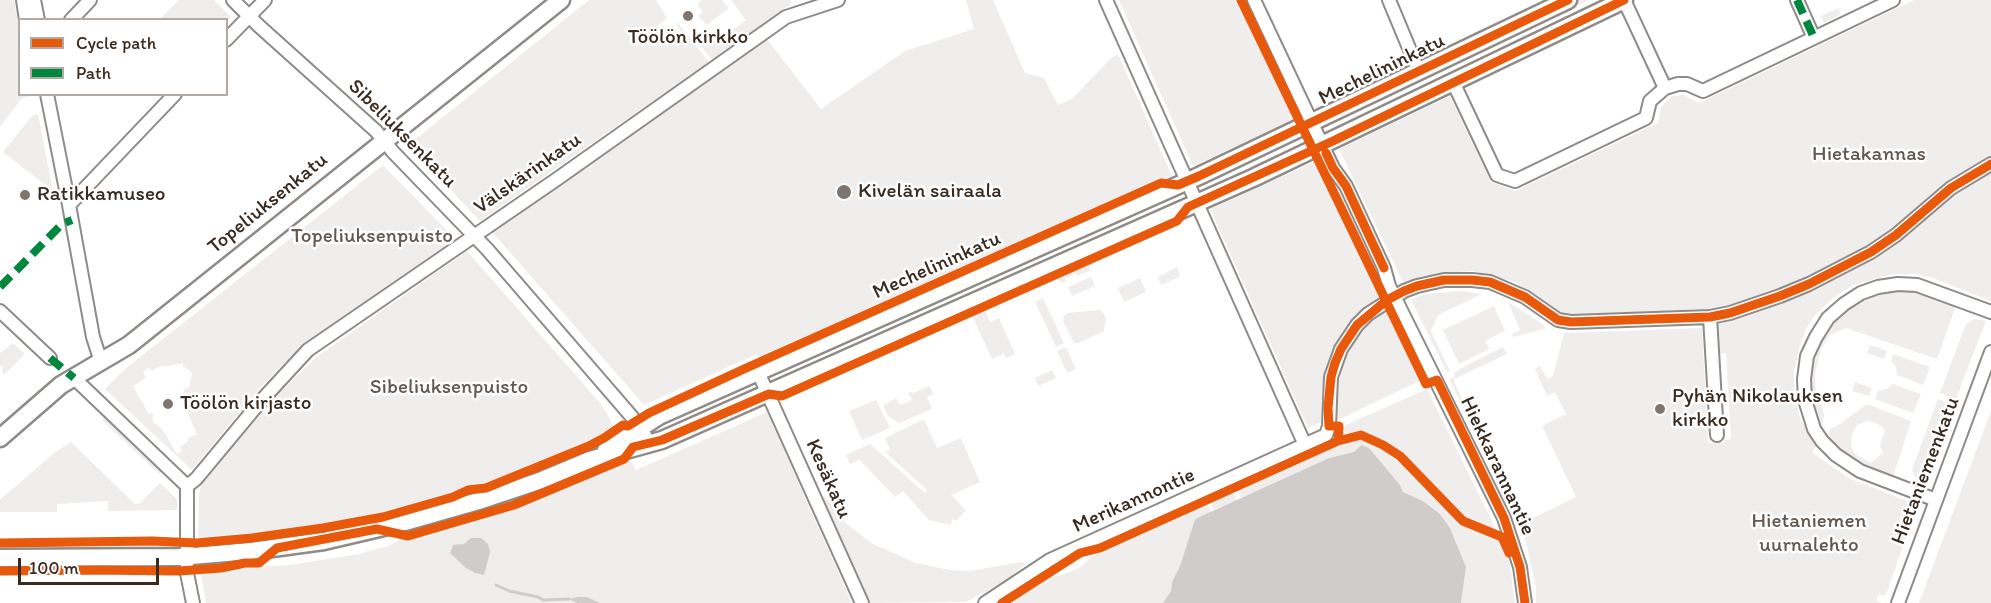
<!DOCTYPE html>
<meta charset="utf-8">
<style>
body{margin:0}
#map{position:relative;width:1991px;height:603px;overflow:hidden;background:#fff;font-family:Itim,sans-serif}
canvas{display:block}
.legend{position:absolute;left:18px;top:18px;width:210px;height:78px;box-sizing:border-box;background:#fff;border:2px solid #b1aaa5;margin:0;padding:8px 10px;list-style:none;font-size:18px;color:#3b2a1e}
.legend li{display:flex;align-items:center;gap:12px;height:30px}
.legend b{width:30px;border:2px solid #b1aaa5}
.scale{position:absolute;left:18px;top:558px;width:141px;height:27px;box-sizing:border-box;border:3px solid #3b2a1e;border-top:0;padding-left:8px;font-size:18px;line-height:21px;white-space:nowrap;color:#3b2a1e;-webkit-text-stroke:4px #fff;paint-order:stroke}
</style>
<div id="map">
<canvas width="1991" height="603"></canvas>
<ul class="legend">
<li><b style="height:8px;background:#e8590c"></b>Cycle path</li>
<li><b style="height:8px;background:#00873e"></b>Path</li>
</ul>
<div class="scale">100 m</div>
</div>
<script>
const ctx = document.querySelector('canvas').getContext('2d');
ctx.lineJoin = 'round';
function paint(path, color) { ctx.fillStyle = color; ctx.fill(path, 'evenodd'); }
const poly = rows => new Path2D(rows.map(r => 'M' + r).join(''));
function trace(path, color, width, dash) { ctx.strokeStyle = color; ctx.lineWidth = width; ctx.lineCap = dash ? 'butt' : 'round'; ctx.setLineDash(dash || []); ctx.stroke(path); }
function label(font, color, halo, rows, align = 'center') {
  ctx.font = font + ' Itim,sans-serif'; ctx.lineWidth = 5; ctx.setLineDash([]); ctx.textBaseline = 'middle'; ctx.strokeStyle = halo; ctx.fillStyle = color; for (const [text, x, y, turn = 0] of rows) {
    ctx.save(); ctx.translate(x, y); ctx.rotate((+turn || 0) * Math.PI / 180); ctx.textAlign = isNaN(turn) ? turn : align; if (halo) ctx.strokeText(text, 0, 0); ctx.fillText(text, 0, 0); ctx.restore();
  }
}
paint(poly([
 [0,0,14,0,19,28,20,94,34,95,22,98,0,127],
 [179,0,214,0,231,17,227,22,226,20,160,19],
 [589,0,656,0,667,18,649,33,651,46,673,42,683,34,676,24,678,23,709,62,480,221,408,145],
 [702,0,722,0,729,8,707,25,698,16,703,12,697,4],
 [731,0,791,0,791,4,712,60,697,41,707,33,715,43,746,20],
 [966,0,993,0,1025,73,1044,78,1058,105,1072,99,1111,58,1118,54,1172,176,760,359,757,354,644,405,492,232,767,39,821,109,905,51,974,29],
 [1119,0,1238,0,1297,119,1193,166],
 [1577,0,1589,0,1435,74,1432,70],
 [1601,0,1608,0,1438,84,1436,79],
 [1914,0,1991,0,1991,301,1933,278,1916,274,1892,274,1854,285,1837,295,1815,315,1806,329,1800,345,1794,372,1794,393,1800,418,1816,446,1812,453,1851,479,1917,505,1888,590,1886,594,1883,596,1879,594,1878,596,1877,600,1881,603,1536,603,1536,587,1528,551,1521,526,1527,521,1576,497,1542,426,1566,414,1555,392,1547,396,1535,369,1540,366,1547,379,1553,376,1564,333,1702,328,1708,443,1725,442,1725,440,1731,439,1726,353,1714,353,1713,326,1718,325,1705,309,1568,315,1560,313,1537,295,1514,282,1473,271,1437,273,1404,284,1339,149,1450,96,1491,182,1515,191,1658,123,1661,107,1672,96,1684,95,1699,103],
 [1838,8,1841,14,1824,23,1821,16],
 [1420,76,1422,80,1328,125,1326,121],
 [1424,85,1426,89,1332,135,1330,131],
 [38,114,53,191,3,152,32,116],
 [1278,153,1280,155,1273,162,1209,190,1208,187],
 [1316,161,1419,381,1334,422,1319,423,1308,428,1210,209],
 [383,165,455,239,303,344,259,389,192,470,105,389,125,369],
 [183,363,183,366,192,373,189,387,185,388,182,400,197,434,188,438,188,441,180,447,182,451,177,454,165,433,158,425,154,424,152,418,154,416,152,413,149,414,133,386,146,378,143,372,149,368,152,371,162,365,163,367],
 [1180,199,1182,204,1106,238,1104,233],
 [467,251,601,404,610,419,614,430,562,456,535,467,492,483,406,508,295,530,198,541,199,495,201,485,264,408,315,358],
 [1088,264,1091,270,1077,276,1076,273,1065,278,1066,281,1061,283,1058,277],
 [1177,267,1180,275,1179,277,1161,285,1158,277],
 [1026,268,1028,272,776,384,774,380],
 [1091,277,1095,286,1072,296,1068,287],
 [1140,278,1146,292,1124,302,1118,288],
 [1917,288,1957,302,1937,359,1846,328,1830,335,1821,349,1815,373,1816,395,1820,395,1824,415,1822,427,1819,430,1808,400,1810,357,1831,320,1846,307,1879,290],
 [1462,291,1482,294,1438,315,1431,331,1450,371,1447,372,1411,300,1419,296,1434,293],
 [1043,298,1064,343,1056,347,1035,302],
 [1508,302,1544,325,1545,329,1513,337,1512,334,1520,330],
 [1494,306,1505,331,1485,341,1489,349,1459,364,1443,330],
 [984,309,990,322,999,318,1015,354,1006,358,1004,353,992,359,972,315],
 [1101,310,1106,318,1104,331,1079,343,1074,343,1063,321,1064,316,1067,313],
 [1974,319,1986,321,1956,399,1940,393,1966,324],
 [13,343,25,354,4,375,2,372,3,367,0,365,0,353],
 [1870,345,1887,351,1884,359,1867,353],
 [1066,347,1076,369,1067,373,1057,351],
 [1503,347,1507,354,1454,379,1454,382,1513,503,1512,505,1449,379,1454,378,1454,373,1463,367],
 [1893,354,1930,367,1923,385,1897,375,1896,366,1891,361],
 [1052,370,1056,378,1038,386,1035,378],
 [1855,382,1872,388,1869,396,1852,391],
 [1893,384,1921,394,1913,413,1875,399,1878,391,1887,389],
 [930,386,933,394,927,397,932,409,899,423,888,416,883,405,896,398,900,405,912,400,908,393,912,392,913,393],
 [1427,389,1505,548,1510,565,1515,603,1461,603,1466,567,1450,528,1440,514,1423,501,1403,492,1400,485,1369,448,1361,445,1354,452,1329,458,1241,498,1237,490,1329,449,1338,444,1346,425],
 [1938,399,1954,405,1925,484,1915,477,1912,470],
 [876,400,890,428,862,440,849,411],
 [1867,404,1911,421,1893,477,1868,469,1849,459,1826,440,1831,428,1837,426],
 [1867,421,1874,422,1883,427,1885,431,1880,446,1883,453,1871,463,1855,454,1851,446,1852,434,1857,425],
 [1991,411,1991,603,1919,603],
 [767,412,852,603,206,603,200,570,290,565,365,553,365,552,388,546,399,540,423,535,510,508,629,458,636,470],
 [105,417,162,471,159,474,102,420],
 [924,419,937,448,961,438,980,482,951,495,966,510,956,521,952,518,951,525,929,520,903,491,895,497,860,460,850,464,846,455,870,444,925,493,927,490,885,452,890,450,885,438],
 [71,442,135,504,140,503,160,483,177,499,177,510,108,511,108,501,57,504,57,512,0,512,0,500,54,453],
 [1233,492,1237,500,1214,510,1210,502],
 [825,497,848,525,873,544,916,563,950,570,970,571,1020,562,1027,563,1004,582,966,602,870,603,823,498],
 [1207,503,1211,512,1195,519,1180,566,1172,582,1171,591,1163,603,1011,603,1047,578,1065,574,1081,567,1091,557,1102,551]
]), '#efeeed');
paint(poly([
 [1361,445,1369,448,1400,485,1403,492,1423,501,1440,514,1450,528,1466,567,1461,603,1163,603,1171,591,1172,582,1180,566,1195,519,1329,458,1354,452],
 [471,538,481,538,488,544,490,552,484,575,475,573,466,568,450,553,453,545,464,544],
 [578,597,587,597,600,603,577,603,569,599]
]), '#d0ccca');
trace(poly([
 [496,585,509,591,538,597,543,600,569,599]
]), '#d0ccca', 3);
const minor = poly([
 [23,0,26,20],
 [34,0,38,20],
 [233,0,259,26,376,131,393,152,487,249,632,417,645,435],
 [1106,0,1305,445],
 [1254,0,1333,168,1346,186,1384,268,1389,286,1504,518,1520,567,1525,603],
 [1389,0,1419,72],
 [1624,0,1665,88],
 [1797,0,1814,38],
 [71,20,90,0],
 [226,40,265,0],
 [1453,82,1497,175,1515,181,1646,118,1650,101,1665,88,1678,84,1687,84,1703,91,1893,0],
 [47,94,69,205,93,337,101,362],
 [69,205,175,94],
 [0,311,50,358],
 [1710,317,1717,435],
 [758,372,862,603],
 [74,378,187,486],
 [187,486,196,479,260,402,308,350,557,179,786,17,838,0],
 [187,486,187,573,193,603],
 [1936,500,1860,471,1836,455,1822,441,1814,429,1805,400,1804,379,1807,356,1816,337,1828,318,1844,304,1861,293,1878,287,1898,284,1917,285,1991,312],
 [985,603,1050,560,1326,435,1329,426,1331,377,1341,349,1357,325,1368,314,1404,291,1417,286,1444,280,1472,280,1490,282,1525,297,1558,320,1571,322,1710,317,1730,313,1780,296,1809,284,1871,252,1896,235,1951,188,1991,164],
 [1898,603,1991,352]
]);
const major = poly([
 [0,438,61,385,129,345,561,0],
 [606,450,659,416,1199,176,1568,0],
 [0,558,179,557,250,551,324,541,405,522,482,500,542,480,590,460,662,440,1253,178,1624,0]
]);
trace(minor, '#8e8b88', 16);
trace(major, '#8e8b88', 21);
trace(minor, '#fff', 12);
trace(major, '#fff', 16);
trace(poly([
 [1797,0,1814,38],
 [0,287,62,224,72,220],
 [50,358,74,378]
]), '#00873e', 8, [15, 8]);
trace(poly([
 [1241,0,1426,384,1437,380,1504,518,1520,567,1525,603],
 [1326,153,1333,168,1346,186,1384,268],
 [1338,441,1339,426,1329,426,1328,408,1331,377,1335,363,1341,349,1357,325,1387,300,1404,291,1417,286,1444,280,1472,280,1490,282,1525,297,1558,320,1571,322,1710,317,1730,313,1780,296,1809,284,1871,252,1896,235,1951,188,1991,164],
 [0,543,152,541,197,543,252,538,323,528,383,517,453,497,468,490,486,488,589,446,604,438,623,425,628,426,649,413,744,369,1161,183,1178,185,1199,176,1568,0],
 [0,571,96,570,179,571,221,568,245,563,259,563,277,548,377,529,408,536,514,505,624,459,633,447,662,440,769,394,782,396,1177,221,1188,207,1333,141,1624,0],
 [1002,603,1080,553,1100,548,1338,441,1361,435,1383,445,1400,456,1463,521,1502,537,1509,553]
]), '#e8590c', 9);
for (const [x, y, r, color] of [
 [688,16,6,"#80756d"],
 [844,192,8,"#80756d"],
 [25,195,6,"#80756d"],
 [168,404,6,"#80756d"],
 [1660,409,6,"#80756d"]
]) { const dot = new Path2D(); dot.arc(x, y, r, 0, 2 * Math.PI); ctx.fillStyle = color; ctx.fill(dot); trace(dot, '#fff', 2); }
label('21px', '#3b2a1e', '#fff', [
 ["Töölön kirkko",688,38,"center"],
 ["Kivelän sairaala",858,192],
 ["Ratikkamuseo",37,195],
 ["Pyhän Nikolauksen",1672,397],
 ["kirkko",1672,421],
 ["Töölön kirjasto",180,404]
], 'left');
label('21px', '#3b2a1e', '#fff', [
 ["Mechelininkatu",1382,70,-26],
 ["Sibeliuksenkatu",402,134,45],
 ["Välskärinkatu",528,174,-35],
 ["Topeliuksenkatu",268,204,-39],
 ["Mechelininkatu",937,266,-24],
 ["Hiekkarannantie",1497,466,65],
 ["Hietaniemenkatu",1926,471,-69],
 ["Kesäkatu",828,479,66],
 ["Merikannontie",1134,501,-24]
]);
label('21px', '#65584e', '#fff', [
 ["Hietakannas",1869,155],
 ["Topeliuksenpuisto",372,237],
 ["Sibeliuksenpuisto",449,388],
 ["Hietaniemen",1809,522],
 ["uurnalehto",1809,546]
]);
</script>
